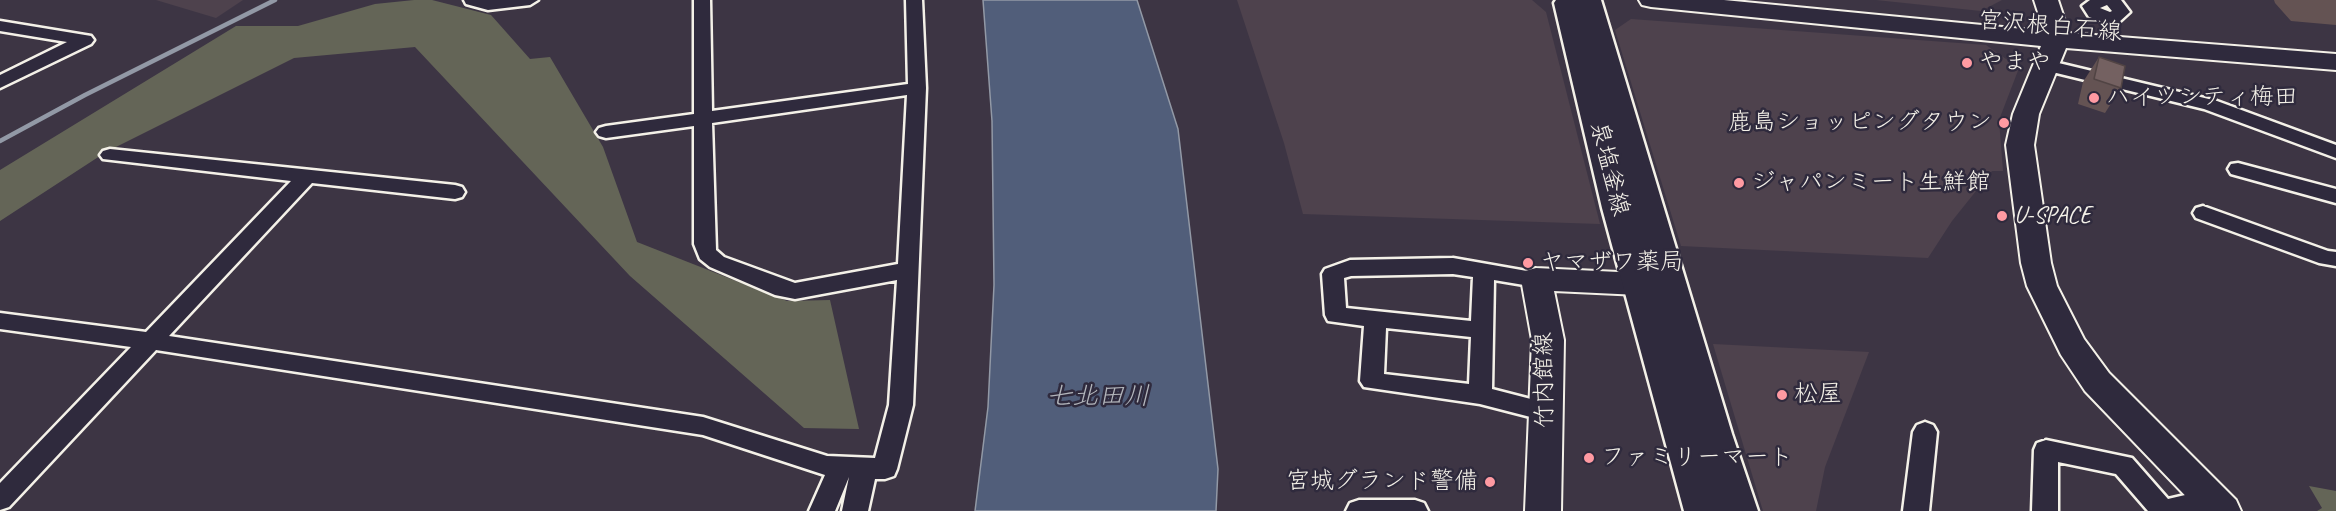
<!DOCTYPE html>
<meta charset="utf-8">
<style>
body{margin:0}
canvas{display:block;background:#3d3544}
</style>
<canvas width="2336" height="511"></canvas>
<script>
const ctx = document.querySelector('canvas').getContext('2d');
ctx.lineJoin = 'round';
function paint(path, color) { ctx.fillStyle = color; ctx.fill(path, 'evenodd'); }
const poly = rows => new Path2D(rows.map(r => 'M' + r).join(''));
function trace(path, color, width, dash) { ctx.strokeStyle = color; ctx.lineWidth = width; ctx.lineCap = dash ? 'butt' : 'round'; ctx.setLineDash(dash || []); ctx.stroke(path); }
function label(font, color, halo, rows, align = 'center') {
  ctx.font = font + ' Caveat,"Klee One",sans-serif'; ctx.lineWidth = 5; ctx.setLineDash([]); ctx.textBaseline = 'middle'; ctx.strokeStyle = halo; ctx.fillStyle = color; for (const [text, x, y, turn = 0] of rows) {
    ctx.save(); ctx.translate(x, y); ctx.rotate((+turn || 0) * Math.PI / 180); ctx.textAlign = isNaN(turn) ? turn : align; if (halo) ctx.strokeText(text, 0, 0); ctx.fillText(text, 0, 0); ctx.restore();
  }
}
paint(poly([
 [156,0,243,0,216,18],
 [1237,0,1532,0,1546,12,1600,224,1303,214,1284,143],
 [1876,0,2002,0,1981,11],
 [1631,19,1986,45,2019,68,1999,120,2003,171,1992,171,1952,221,1928,258,1681,246,1615,30],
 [1713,344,1869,352,1825,467,1816,511,1763,511]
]), '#4e424d');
paint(poly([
 [414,0,432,0,491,15,530,59,550,57,603,147,637,242,787,301,830,300,859,429,804,428,630,276,415,47,294,58,106,152,0,221,0,170,236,26,298,26,375,4],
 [2309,486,2336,491,2336,511,2317,511,2322,508]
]), '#646557');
const water = poly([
 [983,0,1137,0,1178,129,1218,469,1216,511,975,511,988,407,994,285,992,121,983,0]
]);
paint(water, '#515e7a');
trace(water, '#9299a6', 1.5);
trace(poly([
 [0,141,85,95,275,0]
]), '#9299a6', 4.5);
const street = poly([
 [464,0,538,0,530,5,488,10,466,4,464,0],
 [694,0,710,0,712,111,908,84,906,0,922,0,926,88,913,405,897,469,894,476,885,479,875,479,868,511,842,511,849,477,835,511,809,511,825,475,703,435,156,350,9,507,0,510,0,483,131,347,0,329,0,313,146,332,291,181,103,159,100,155,103,151,110,149,455,185,462,187,465,192,462,197,455,199,312,183,169,336,703,417,827,456,875,458,889,405,897,280,795,299,775,295,710,267,700,259,694,244,694,126,606,138,599,136,596,132,599,128,606,126,694,114,694,0],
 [907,95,898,264,795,283,724,257,716,250,712,123,907,95],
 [2090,0,2121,0,2130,12,2118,23,2106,23,2089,17,2082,6,2090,0],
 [2107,5,2112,11,2110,12,2100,8,2107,5],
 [0,21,85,35,91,36,94,40,91,44,0,88,0,75,67,42,0,31,0,21],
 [2046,60,2217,101,2336,145,2336,158,2204,109,2040,69,2037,65,2040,61,2046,60],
 [2238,163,2336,189,2336,203,2231,174,2228,169,2231,164,2238,163],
 [2203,206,2328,251,2336,252,2336,266,2319,263,2196,218,2193,213,2196,208,2203,206],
 [1453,258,1544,274,1547,279,1544,284,1536,287,1494,280,1492,389,1554,405,1558,412,1554,419,1546,421,1480,404,1364,387,1360,381,1364,326,1328,321,1325,315,1322,274,1325,269,1350,260,1453,258],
 [1453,274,1473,277,1471,321,1346,308,1344,278,1351,276,1453,274],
 [1386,328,1471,337,1469,384,1384,374,1386,328],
 [1925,422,1933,425,1937,432,1929,511,1903,511,1913,432,1917,425,1925,422],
 [2046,440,2132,458,2168,499,2211,489,2220,492,2223,499,2220,506,2205,511,2148,511,2116,474,2058,462,2058,511,2032,511,2034,450,2037,443,2046,440],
 [1359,500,1415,500,1424,503,1428,511,1346,511,1350,503,1359,500]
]);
const secondary = poly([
 [1639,0,1724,0,2044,31,2034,0,2058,0,2069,33,2336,54,2336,70,2066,48,2039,114,2034,145,2051,263,2057,286,2084,339,2109,373,2236,500,2241,511,2200,511,2085,391,2061,355,2027,286,2021,263,2006,145,2013,114,2041,46,1651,7,1642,5,1639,0],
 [1536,268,1639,273,1650,276,1654,284,1650,292,1639,295,1554,291,1564,340,1561,511,1525,511,1532,340,1521,279,1525,271,1536,268]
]);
const primary = poly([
 [1556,0,1601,0,1732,434,1758,511,1684,511,1602,208,1554,3,1556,0]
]);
trace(street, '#f4f1e8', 5);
trace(secondary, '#f4f1e8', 4);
trace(primary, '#f4f1e8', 5);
paint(street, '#2f2a3d');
paint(secondary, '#2f2a3d');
paint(primary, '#2f2a3d');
paint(poly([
 [2274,0,2336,0,2336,25,2291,21,2275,3],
 [2099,57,2121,88,2105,113,2078,104,2083,82]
]), '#645353');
const building = poly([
 [2099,57,2125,66,2121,88,2094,79,2099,57]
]);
paint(building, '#746161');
trace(building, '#514444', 1.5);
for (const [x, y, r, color] of [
 [1967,63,6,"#ff9aa2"],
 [2094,98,6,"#ff9aa2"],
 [2004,123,6,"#ff9aa2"],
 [1739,183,6,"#ff9aa2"],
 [2002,216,6,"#ff9aa2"],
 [1528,263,6,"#ff9aa2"],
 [1782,395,6,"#ff9aa2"],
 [1589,458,6,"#ff9aa2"],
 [1490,482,6,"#ff9aa2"]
]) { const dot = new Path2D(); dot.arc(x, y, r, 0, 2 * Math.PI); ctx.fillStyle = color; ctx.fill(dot); trace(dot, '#2f2a3d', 2); }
label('24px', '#f4f1e8', '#2f2a3d', [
 ["宮沢根白石線",2050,27,5],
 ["泉塩釜線",1609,169,76],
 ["竹内館線",1545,380,-91]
]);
label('24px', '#f4f1e8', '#2f2a3d', [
 ["やまや",1979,63],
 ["ハイツシティ梅田",2106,98],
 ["鹿島ショッピングタウン",1992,123,"right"],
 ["ジャパンミート生鮮館",1751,183],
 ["U-SPACE",2014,216],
 ["ヤマザワ薬局",1540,263],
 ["松屋",1794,395],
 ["ファミリーマート",1601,458],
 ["宮城グランド警備",1478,482,"right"]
], 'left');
label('italic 26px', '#b3b6bc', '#2f2a3d', [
 ["七北田川",1098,397]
]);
</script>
